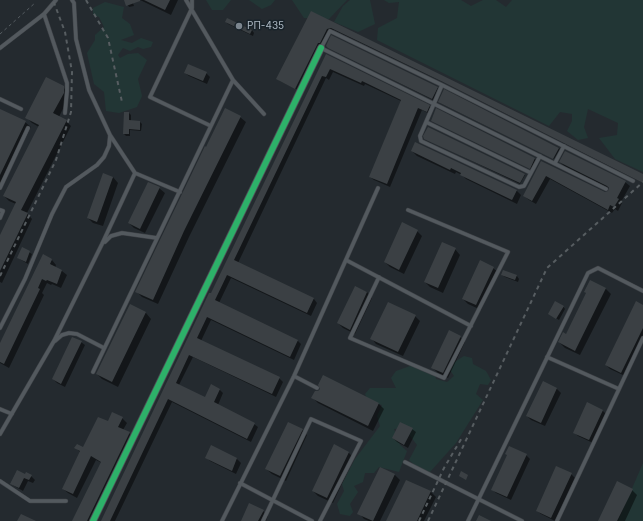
<!DOCTYPE html>
<meta charset="utf-8">
<style>
body{margin:0}
canvas{display:block;background:#242a2f}
</style>
<canvas width="643" height="521"></canvas>
<script>
const ctx = document.querySelector('canvas').getContext('2d');
ctx.lineJoin = 'round';
function paint(path, color) { ctx.fillStyle = color; ctx.fill(path, 'evenodd'); }
const poly = rows => new Path2D(rows.map(r => 'M' + r).join(''));
function trace(path, color, width, dash) { ctx.strokeStyle = color; ctx.lineWidth = width; ctx.lineCap = dash ? 'butt' : 'round'; ctx.setLineDash(dash || []); ctx.stroke(path); }
function label(font, color, halo, rows, align = 'center') {
  ctx.font = font + ' Inter,sans-serif'; ctx.lineWidth = 3; ctx.setLineDash([]); ctx.textBaseline = 'middle'; ctx.strokeStyle = halo; ctx.fillStyle = color; for (const [text, x, y, turn = 0] of rows) {
    ctx.save(); ctx.translate(x, y); ctx.rotate((+turn || 0) * Math.PI / 180); ctx.textAlign = isNaN(turn) ? turn : align; if (halo) ctx.strokeText(text, 0, 0); ctx.fillText(text, 0, 0); ctx.restore();
  }
}
paint(poly([
 [206,0,231,0,223,10,212,10],
 [249,0,275,0,271,5,262,9],
 [292,0,347,0,329,19,304,18],
 [350,0,370,0,375,24,358,32,334,22,343,6],
 [384,0,461,0,471,6,483,0,496,0,506,7,512,0,643,0,643,172,615,159,599,138,617,135,618,123,588,109,584,127,588,138,578,140,567,131,572,121,572,114,560,112,549,126,377,40,378,28,397,18,399,2,389,3],
 [105,2,124,7,122,18,130,24,134,35,121,40,132,43,141,38,153,42,151,47,143,49,138,47,130,51,123,48,118,55,120,58,128,54,138,53,147,60,138,79,142,96,137,107,119,113,106,111,104,92,94,84,87,53,95,40,95,35,104,27,99,17,93,15,93,8],
 [464,356,472,358,473,364,486,371,491,380,488,385,480,384,476,394,483,400,456,443,430,472,421,471,409,460,417,445,408,433,409,428,394,429,400,445,407,451,399,472,379,467,374,473,365,473,363,482,354,486,358,492,350,504,353,512,350,516,340,514,337,504,344,491,342,484,355,459,380,426,377,416,382,405,368,401,365,394,370,388,396,388,391,378,396,371,413,365,434,372,436,379,447,382,454,376,450,370,453,363],
 [643,463,643,521,618,521]
]), '#223635');
paint(poly([
 [125,0,132,0,134,6,129,7],
 [140,0,178,0,171,15],
 [311,13,643,176,643,183,447,84,334,30,330,32,298,90,280,81,278,79],
 [227,19,252,30,254,33,253,36,228,24,226,22],
 [328,47,437,87,438,88,433,100],
 [326,55,429,106,433,110,430,114,422,110,390,187,374,180,370,177,401,101,365,84,364,86,333,72,329,80,326,78,238,263,314,299,317,303,311,316,231,278,219,303,298,341,301,344,294,360,211,320,201,341,279,378,283,382,276,397,193,357,179,385,205,399,211,386,220,390,223,393,218,405,254,424,258,427,251,442,172,402,115,521,102,521],
 [185,73,206,73,210,77,207,84,189,76],
 [63,87,68,92,68,98,59,117,66,121,71,126,27,213,32,219,2,283,0,282,0,238,16,204,9,201,4,196,39,127,32,123,27,118],
 [444,91,559,148,560,149,554,159,440,103],
 [0,110,25,122,31,127,0,191],
 [436,110,535,159,536,159,531,169,433,121],
 [129,113,131,115,131,121,140,122,142,124,141,131,130,130,130,136,126,136,124,134],
 [240,117,246,122,189,237,158,304,142,297,136,291,207,148],
 [426,139,524,174,525,175,520,184],
 [412,151,517,191,521,195,517,204,466,179,462,175,456,172,455,174,417,156],
 [566,152,625,182,630,186,621,202,622,203,618,211,615,209,612,213,550,179,536,204,529,200,524,196,537,172,604,193,609,192,610,189,564,166,560,162],
 [113,177,118,183,103,226,93,223,88,218],
 [159,188,165,193,145,233,134,228,129,223],
 [417,231,422,236,404,274,390,267,385,262],
 [22,248,32,254,28,264,18,258],
 [455,249,460,255,443,293,430,287,425,282],
 [52,260,56,265,55,268,62,271,67,275,61,288,52,284,51,285,47,283,42,293,44,295,9,368,0,363,0,345],
 [493,268,499,273,481,310,468,304,463,299],
 [504,271,517,276,519,279,518,282,505,277,502,275],
 [590,281,606,289,611,294,580,355,565,348,559,342,566,335,587,294,585,292],
 [355,287,367,292,372,298,355,334,343,328,338,323],
 [130,306,146,313,151,319,118,387,102,379,97,374],
 [563,306,565,309,559,320,549,314],
 [643,306,643,340,625,376,610,369,606,365],
 [415,316,420,321,403,356,376,344,372,339],
 [460,337,465,342,448,378,438,373,432,367],
 [81,342,85,345,65,387,57,383,53,379],
 [323,377,379,404,384,409,373,431,318,403,313,398,321,389],
 [543,383,557,389,561,393,545,426,531,420,527,416],
 [602,410,606,414,593,443,578,436,574,432],
 [113,413,122,418,127,423,123,430,129,433,134,438,94,521,73,521,102,463,96,460,77,498,68,493,63,489,81,453,76,448,83,448,108,423],
 [412,429,416,432,408,448,397,442,393,438],
 [302,430,307,435,286,481,272,474,266,469],
 [335,446,349,453,354,458,333,503,318,496,313,491],
 [211,447,237,459,241,463,236,474,210,461,206,457],
 [526,455,530,459,511,500,496,493,492,489,508,456],
 [557,467,571,474,575,478,555,521,541,514,537,511],
 [381,468,395,475,400,480,380,521,369,521,364,519,359,513],
 [25,475,31,476,35,480,33,483,28,481,23,491,11,484],
 [406,481,431,492,436,497,424,521,387,521],
 [632,490,637,495,625,521,599,521],
 [263,511,268,516,266,521,242,521]
]), '#0007');
paint(poly([
 [124,0,140,0,140,1,126,6],
 [144,0,170,0,165,10],
 [311,11,643,174,643,183,443,82,331,28,327,29,320,43,318,43,295,89,276,79],
 [227,18,252,30,250,34,225,22],
 [331,35,438,87,432,99,328,48,326,46],
 [326,54,430,105,427,112,418,108,387,184,369,177,401,100,362,81,361,83,330,69,326,77,322,76,234,260,314,298,307,313,227,275,215,300,298,340,290,357,207,317,197,338,280,377,272,394,189,355,176,383,205,397,211,384,220,389,214,402,255,423,247,439,168,399,110,521,101,521,209,293,211,293],
 [188,64,207,72,203,81,184,73],
 [46,77,64,86,64,93,53,113,67,120,21,210,28,213,0,271,0,235,16,202,3,196,39,125,25,118],
 [444,89,559,148,553,159,438,102],
 [225,108,241,116,184,231,153,300,135,292,205,146,206,147],
 [436,108,535,158,530,169,431,121],
 [0,109,26,121,0,175],
 [124,112,129,112,129,120,140,121,140,130,129,129,129,134,123,134],
 [428,127,525,174,520,183,424,139,423,136],
 [415,142,517,190,512,200,460,175,461,173,451,168,450,170,411,151],
 [565,151,626,181,617,198,619,199,614,207,610,205,608,210,546,176,532,201,523,196,541,161,605,192,608,191,609,188,607,186,559,162],
 [103,173,113,177,97,222,87,218],
 [148,182,160,187,140,229,128,223],
 [402,222,418,230,399,270,384,262],
 [442,242,456,248,438,288,424,282],
 [22,247,30,251,26,262,17,258],
 [43,254,52,259,50,264,62,270,57,284,47,280,46,281,42,279,38,288,40,289,4,364,0,362,0,343],
 [480,260,494,267,476,305,462,299],
 [503,270,517,275,515,280,501,275],
 [590,280,606,288,575,351,558,342,563,332,566,334,586,293,584,292],
 [355,286,367,292,350,330,337,323],
 [555,301,564,306,556,319,548,314],
 [636,301,643,305,643,328,621,373,605,365],
 [388,302,416,315,398,352,370,339],
 [130,304,146,312,112,382,96,374],
 [449,330,461,336,443,373,431,368],
 [72,337,82,341,61,384,52,379],
 [323,375,379,403,368,426,311,398,315,391,318,391,320,389,318,385],
 [543,381,557,388,541,423,526,416],
 [587,402,603,410,589,440,573,433],
 [112,412,123,417,118,427,130,432,87,521,72,521,101,462,91,456,73,494,62,489,80,451,74,448,77,444,83,447,98,417,108,421],
 [288,422,303,429,280,476,265,469],
 [400,422,413,428,404,445,392,438],
 [334,444,349,452,327,498,312,491],
 [211,445,237,458,232,471,205,458],
 [509,446,527,454,507,497,491,490,507,455,505,454],
 [556,466,572,473,551,518,536,511],
 [380,467,395,474,373,521,357,514],
 [17,470,25,474,26,472,32,475,29,480,24,478,19,488,10,484],
 [461,471,468,475,466,480,459,476],
 [406,480,431,491,417,521,386,521],
 [617,481,633,489,617,521,598,521],
 [249,503,264,510,258,521,241,521],
 [21,514,36,521,17,521],
 [479,515,491,521,476,521]
]), '#3b4044');
const service = poly([
 [72,0,74,3,76,39,89,90,110,135,135,173,180,192],
 [186,0,233,80,264,114],
 [192,0,192,8,150,97,211,126],
 [44,14,67,83,67,91,65,113],
 [0,48,44,14,56,0],
 [442,85,420,136,421,141,519,187,524,186,540,156],
 [0,99,21,109],
 [426,122,531,173],
 [555,163,564,146],
 [0,188,28,128],
 [606,189,321,48,330,31,442,85,633,181],
 [0,210,3,211,0,218],
 [105,242,111,236,122,233,157,238],
 [346,260,471,326],
 [379,277,350,338,444,378,508,252,408,210],
 [0,328,25,279,52,214,66,187,97,165,104,157,109,146,110,135],
 [55,341,62,335,69,333,77,334,104,348],
 [547,357,619,389],
 [93,372,233,80],
 [294,376,317,388],
 [0,409,12,414],
 [0,434,54,341,102,244,135,173],
 [405,462,522,521],
 [0,481,30,501,66,501],
 [240,483,312,521],
 [222,521,294,376,378,188],
 [263,521,311,419,361,441,320,521],
 [468,521,588,273,598,268,643,291],
 [557,521,643,338]
]);
const minor = poly([
 [93,521,321,48]
]);
trace(service, '#404449', 4.5);
trace(minor, '#404449', 8);
trace(poly([
 [0,34,35,3]
]), '#565d62', 1, [3, 3]);
trace(service, '#53595e', 3.5);
trace(minor, '#53595e', 7);
trace(poly([
 [86,0,108,38,122,102],
 [0,276,56,160,71,112,72,72,65,32,53,0],
 [419,521,444,468,463,436],
 [428,521,547,268,643,182]
]), '#575d61', 2, [4, 4]);
trace(poly([
 [93,521,321,48]
]), '#2db169', 6);
for (const [x, y, r, color] of [
 [239,26,4,"#7c868f"]
]) { const dot = new Path2D(); dot.arc(x, y, r, 0, 2 * Math.PI); ctx.fillStyle = color; ctx.fill(dot); trace(dot, '#182229', 1.5); }
label('10px', '#acb8c3', '#182229', [
 ["РП-435",247,26]
], 'left');
</script>
